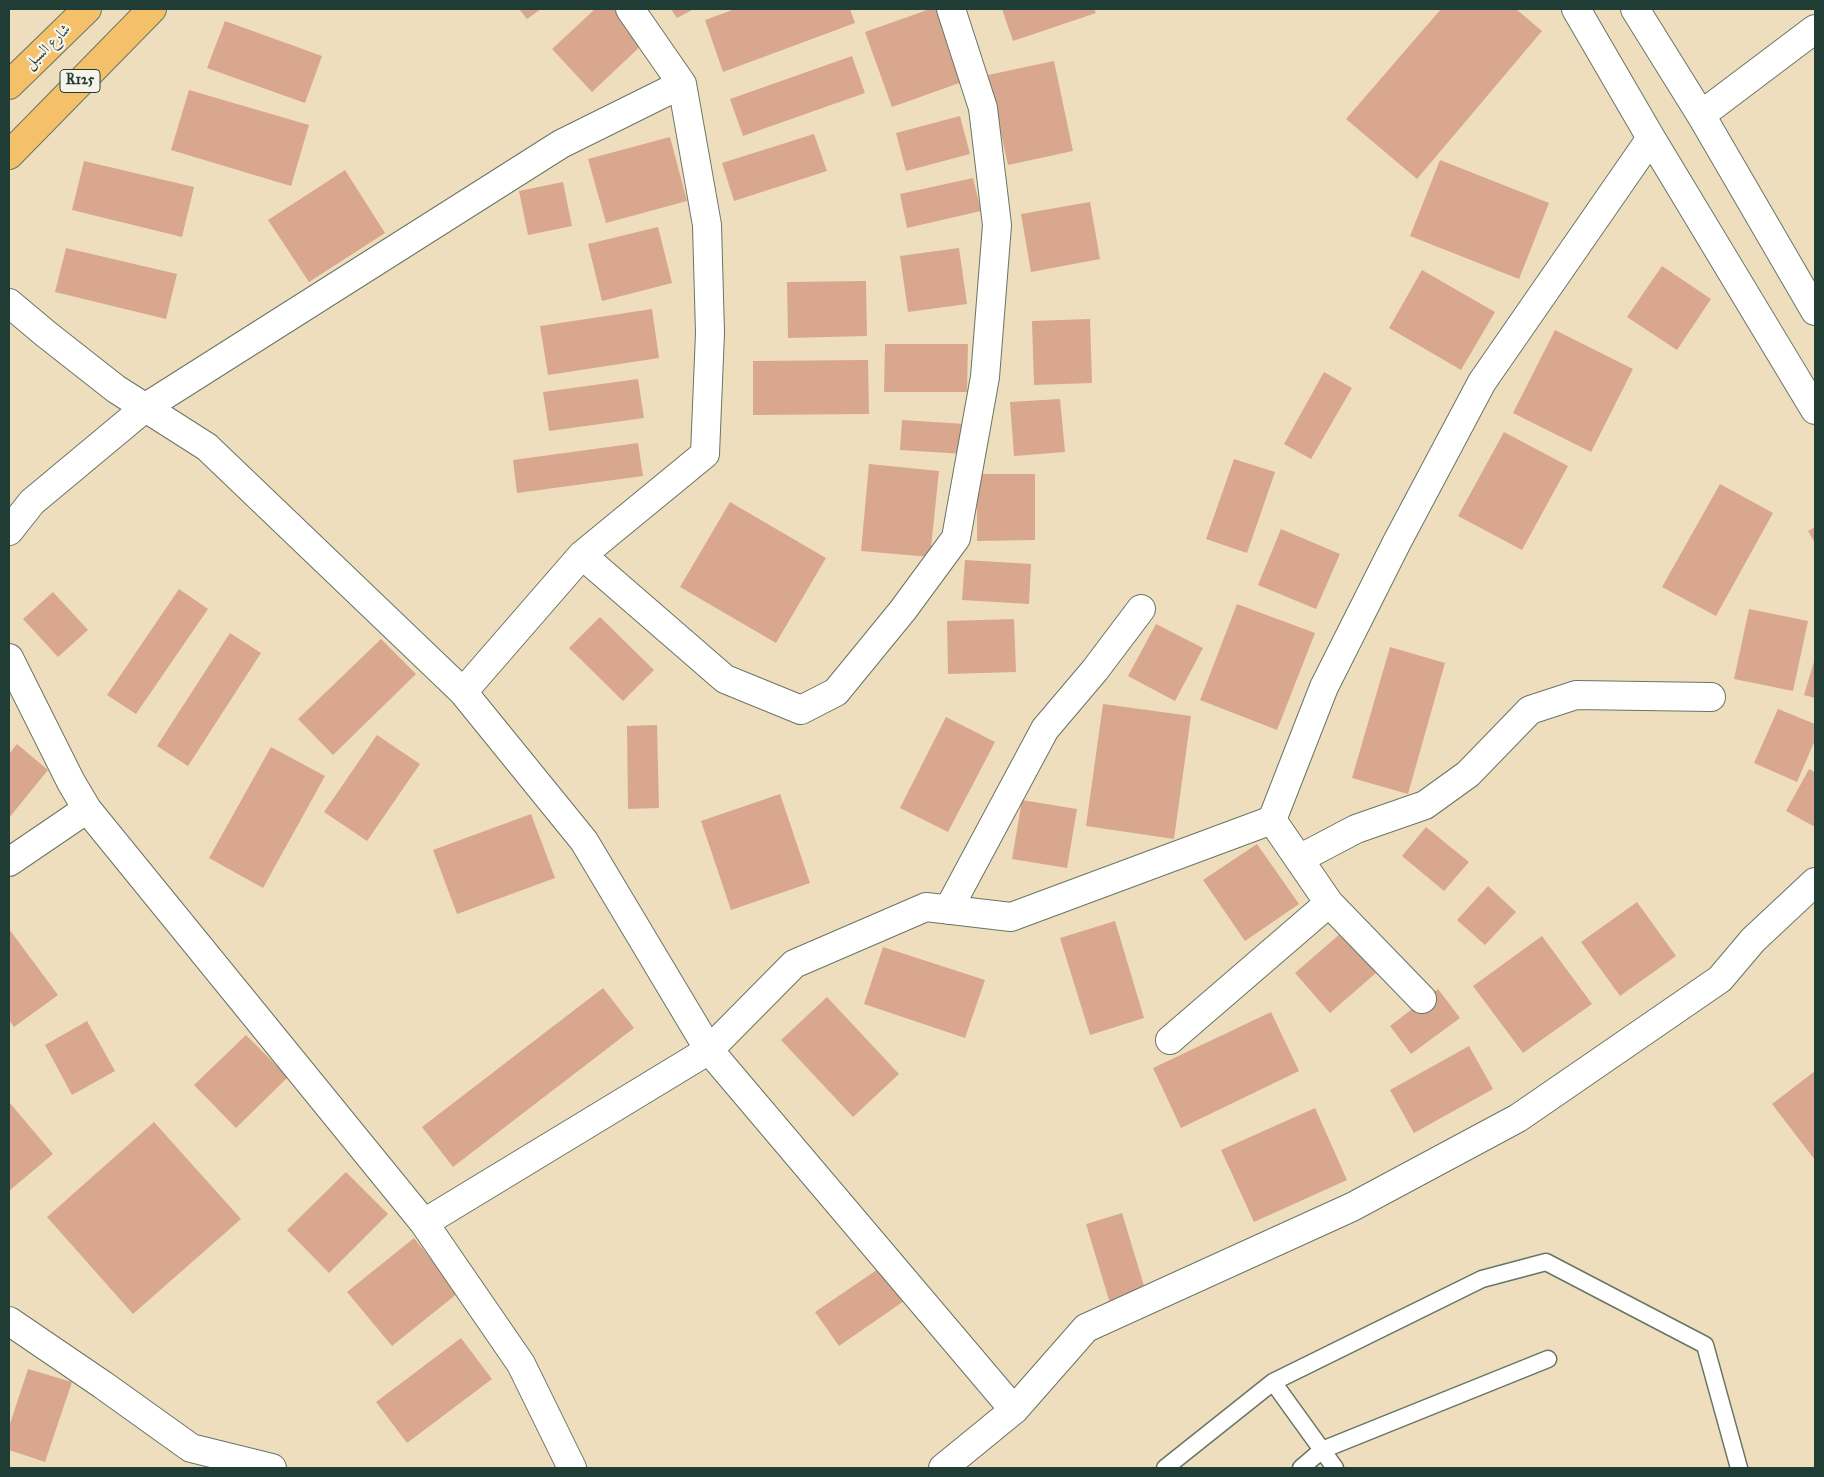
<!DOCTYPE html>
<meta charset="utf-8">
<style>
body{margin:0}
#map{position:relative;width:1824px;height:1477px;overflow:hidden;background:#efdebd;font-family:"IM FELL Great Primer",serif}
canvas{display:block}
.frame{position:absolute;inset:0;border:10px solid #1f3d34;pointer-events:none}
</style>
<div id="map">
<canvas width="1824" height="1477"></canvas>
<div class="frame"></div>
</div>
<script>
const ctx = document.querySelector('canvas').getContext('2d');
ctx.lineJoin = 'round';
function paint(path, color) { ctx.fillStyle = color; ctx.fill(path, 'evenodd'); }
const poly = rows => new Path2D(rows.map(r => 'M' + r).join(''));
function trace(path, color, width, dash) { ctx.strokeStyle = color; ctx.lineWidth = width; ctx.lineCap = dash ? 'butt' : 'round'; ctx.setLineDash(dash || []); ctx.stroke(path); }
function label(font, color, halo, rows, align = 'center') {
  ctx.font = font + ' "IM FELL Great Primer",Amiri,serif'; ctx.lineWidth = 4.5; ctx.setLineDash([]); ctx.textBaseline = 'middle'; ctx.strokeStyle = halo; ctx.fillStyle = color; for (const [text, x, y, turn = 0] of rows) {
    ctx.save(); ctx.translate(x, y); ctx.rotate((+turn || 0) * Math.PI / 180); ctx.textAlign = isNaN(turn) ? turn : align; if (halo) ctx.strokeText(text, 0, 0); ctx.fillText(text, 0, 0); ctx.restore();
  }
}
paint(poly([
 [519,9,541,9,527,19],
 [595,9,614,9,645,42,592,92,552,49],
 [671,9,694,9,677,18],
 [735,9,850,9,855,23,723,72,705,20],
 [930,9,939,9,965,81,892,107,865,32],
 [1002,9,1094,9,1096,13,1013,41],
 [1441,9,1516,9,1542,31,1417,179,1346,119],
 [225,21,322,56,305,103,207,68],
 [852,56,865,93,743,136,730,99],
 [1054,61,1073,151,1008,165,988,75],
 [189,90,309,125,291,186,171,150],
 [960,116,970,154,906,171,896,133],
 [814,134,827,171,734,201,722,163],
 [670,137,687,201,606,223,588,159],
 [1440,160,1549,203,1519,279,1410,236],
 [84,161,194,187,182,237,72,210],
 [345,170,385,233,309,282,268,220],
 [973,178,981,211,907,228,900,194],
 [563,182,572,226,528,235,519,191],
 [1090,202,1100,259,1031,272,1021,214],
 [658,227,672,283,602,301,588,244],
 [66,248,177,274,166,319,55,292],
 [959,248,967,304,908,312,900,256],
 [1662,266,1711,299,1677,350,1627,317],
 [1422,270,1495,312,1461,370,1389,328],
 [866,281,867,336,788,338,787,282],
 [652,309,659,358,548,375,540,326],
 [1090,319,1092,383,1034,385,1032,321],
 [1555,330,1633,369,1591,452,1513,413],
 [885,344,968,344,967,392,884,392],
 [868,360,869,414,753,415,753,361],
 [1324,372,1352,388,1311,459,1284,444],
 [638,379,644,418,549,431,543,392],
 [1060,399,1065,452,1014,456,1010,402],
 [902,420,966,424,964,454,900,450],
 [1504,432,1568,466,1522,550,1458,516],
 [638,443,643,476,517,493,513,460],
 [1234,459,1275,472,1247,553,1206,539],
 [869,464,939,471,930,557,861,551],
 [977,474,1035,474,1035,540,977,541],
 [1720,484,1773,513,1716,616,1662,587],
 [730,502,826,558,776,643,680,587],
 [1815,527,1815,543,1808,531],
 [1281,529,1340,554,1316,609,1258,585],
 [965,560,1031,564,1029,604,962,600],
 [179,589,208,609,136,714,107,695],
 [53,592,88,630,58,657,23,619],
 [1237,604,1315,633,1277,730,1200,700],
 [1749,609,1808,621,1793,691,1734,679],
 [600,617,654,670,623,701,569,648],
 [1014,619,1016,672,948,674,947,621],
 [1156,624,1203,648,1175,701,1128,676],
 [230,633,261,653,188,766,157,746],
 [381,639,416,674,333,755,298,719],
 [1390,647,1445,663,1408,794,1352,778],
 [1815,658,1815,698,1804,695],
 [1103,704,1191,716,1174,839,1086,826],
 [1778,709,1815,724,1815,740,1797,782,1754,763],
 [946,717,995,742,948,832,900,808],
 [657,725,659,808,628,809,627,726],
 [377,735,420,764,367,841,324,812],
 [17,744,48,770,9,818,9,754],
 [271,747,325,776,263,888,209,858],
 [1809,769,1815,772,1815,827,1786,811],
 [780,794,810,883,731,910,701,821],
 [1022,800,1077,809,1067,868,1012,859],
 [531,814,555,878,457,914,433,850],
 [1426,827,1469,862,1444,891,1402,856],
 [1257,844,1299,904,1245,941,1203,880],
 [1488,886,1516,912,1485,945,1457,920],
 [1637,902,1676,956,1620,996,1581,942],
 [1115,921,1144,1018,1090,1035,1060,938],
 [9,929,58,995,14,1027,9,1020],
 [1341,933,1376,973,1330,1013,1295,973],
 [1542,936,1592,1004,1523,1053,1473,986],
 [883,947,985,980,965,1038,864,1004],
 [603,988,634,1028,453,1167,422,1127],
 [1438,989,1460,1018,1411,1054,1390,1026],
 [827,997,899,1074,853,1117,781,1040],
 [1271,1012,1299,1071,1181,1128,1153,1068],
 [87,1021,115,1071,72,1095,45,1045],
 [246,1035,288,1077,236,1128,194,1085],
 [1469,1046,1493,1089,1414,1133,1390,1090],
 [1815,1071,1815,1160,1772,1104],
 [9,1102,53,1154,9,1191],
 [1315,1108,1347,1180,1254,1222,1221,1150],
 [154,1122,241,1219,133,1314,47,1217],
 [346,1172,388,1214,329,1273,287,1230],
 [1122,1213,1148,1299,1112,1310,1086,1224],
 [414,1238,458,1293,392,1346,347,1292],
 [884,1265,907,1299,839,1346,815,1312],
 [461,1338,492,1379,407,1443,376,1402],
 [28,1369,72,1382,45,1462,9,1450,9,1427]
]), '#d9a78e');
const service = poly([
 [1273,1382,1335,1468],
 [1165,1468,1273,1382,1482,1279,1546,1262,1705,1345,1739,1468],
 [1301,1468,1322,1450,1548,1359]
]);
const minor = poly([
 [1576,9,1651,138,1815,410],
 [1635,9,1701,115,1815,311],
 [1701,115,1815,29],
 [9,303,46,334,116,389,207,447,463,692,584,841,709,1050,1014,1410],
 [9,531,32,502,146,407,561,144,682,84],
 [582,555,725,679,801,710,836,692,903,610,956,538,985,377,997,225,983,108,951,9],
 [9,658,71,782,87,809,9,862],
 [463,692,582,555,705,454,710,333,707,225,682,84,630,9],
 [87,809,424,1223,521,1364,572,1468],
 [1272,820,1329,903,1422,999],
 [1299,859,1356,829,1425,805,1468,774,1530,710,1576,695,1711,697],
 [948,910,1045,729,1095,670,1141,609],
 [1170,1040,1329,903],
 [424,1223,709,1050,794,964,926,907,1011,917,1272,820,1324,687,1397,542,1482,382,1651,138],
 [9,1321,103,1385,191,1448,272,1468],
 [943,1468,1014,1410,1086,1328,1352,1207,1518,1118,1720,979,1753,940,1815,882]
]);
const primary = poly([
 [9,85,87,9],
 [9,155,152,9]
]);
trace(service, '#687564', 19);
trace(minor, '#687564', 30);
trace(primary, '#687564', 30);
trace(service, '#fff', 16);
trace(minor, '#fff', 28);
trace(primary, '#f4c16a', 28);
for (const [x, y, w] of [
 [80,81,40]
]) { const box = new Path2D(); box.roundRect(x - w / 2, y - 11.5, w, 23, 4); ctx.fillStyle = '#f7f3e8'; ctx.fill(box); trace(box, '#1f3d34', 1); }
label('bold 14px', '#1f3d34', null, [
 ["R125",80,81]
]);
label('15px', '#1f3d34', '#f7f3e8', [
 ["شارع السبل",48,47,-44]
]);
</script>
